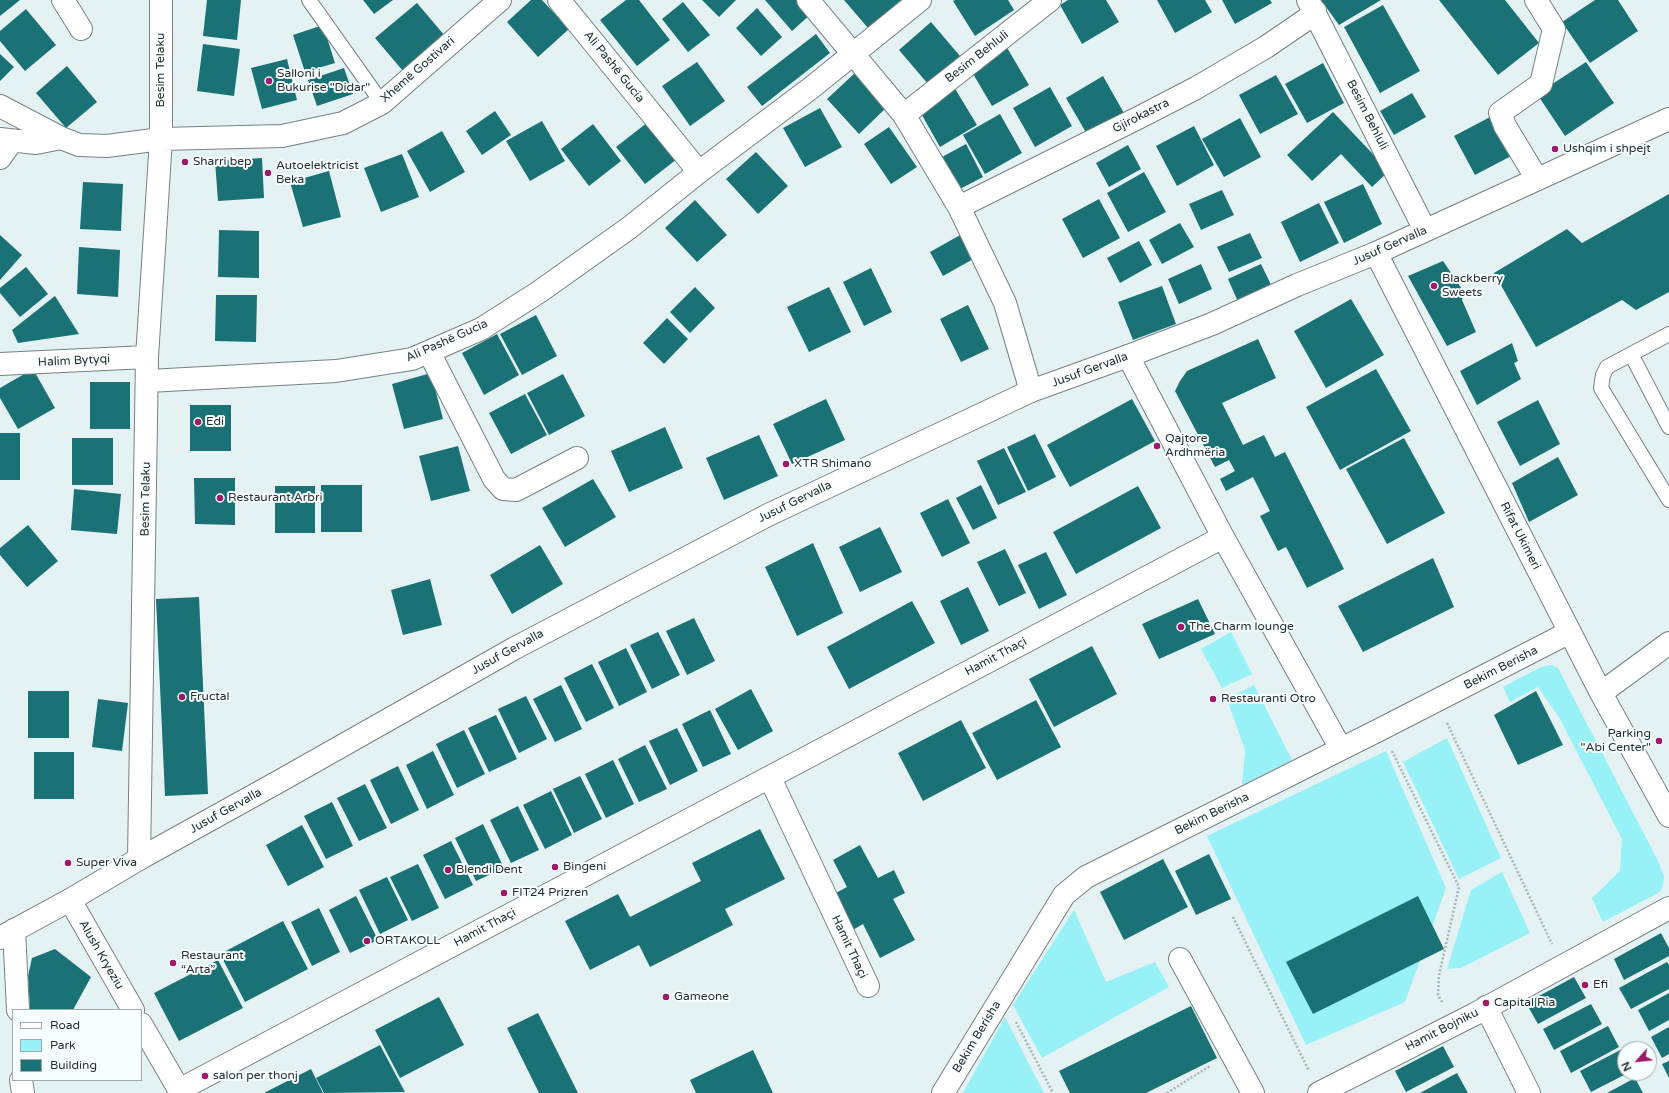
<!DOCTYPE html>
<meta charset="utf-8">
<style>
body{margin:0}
#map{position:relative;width:1669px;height:1093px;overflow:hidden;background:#e4f2f3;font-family:"Varela Round",sans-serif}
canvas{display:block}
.legend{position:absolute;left:12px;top:1009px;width:130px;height:72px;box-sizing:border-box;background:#f6feff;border:1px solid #a4abab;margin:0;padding:5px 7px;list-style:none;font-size:12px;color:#292e2e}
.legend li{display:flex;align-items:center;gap:8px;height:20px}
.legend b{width:20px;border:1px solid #a4abab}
.north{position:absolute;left:1617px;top:1041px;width:40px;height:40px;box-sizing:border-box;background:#f6feff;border:1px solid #a4abab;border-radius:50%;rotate:243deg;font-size:11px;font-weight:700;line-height:16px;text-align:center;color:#292e2e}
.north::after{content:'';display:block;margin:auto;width:14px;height:18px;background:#9d1868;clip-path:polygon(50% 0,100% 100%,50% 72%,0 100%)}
</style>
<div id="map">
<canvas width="1669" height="1093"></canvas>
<ul class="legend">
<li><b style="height:5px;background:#fff"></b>Road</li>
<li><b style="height:11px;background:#97f1f6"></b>Park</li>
<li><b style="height:11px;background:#1b7276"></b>Building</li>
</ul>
<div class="north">N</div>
</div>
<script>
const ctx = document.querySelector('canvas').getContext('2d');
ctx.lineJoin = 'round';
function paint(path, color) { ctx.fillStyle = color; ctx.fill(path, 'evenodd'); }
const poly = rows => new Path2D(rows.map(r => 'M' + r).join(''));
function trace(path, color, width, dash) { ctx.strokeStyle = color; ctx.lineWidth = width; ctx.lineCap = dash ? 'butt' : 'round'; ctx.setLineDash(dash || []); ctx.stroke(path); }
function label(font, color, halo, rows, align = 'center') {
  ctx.font = font + ' "Varela Round",sans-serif'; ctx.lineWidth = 4; ctx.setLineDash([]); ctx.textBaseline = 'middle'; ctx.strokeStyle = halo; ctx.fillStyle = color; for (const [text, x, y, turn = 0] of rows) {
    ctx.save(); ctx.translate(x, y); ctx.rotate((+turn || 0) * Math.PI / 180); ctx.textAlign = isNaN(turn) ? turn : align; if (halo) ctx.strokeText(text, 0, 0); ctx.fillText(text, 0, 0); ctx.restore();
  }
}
paint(poly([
 [1231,632,1252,674,1222,688,1201,649],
 [1552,665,1558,668,1657,859,1664,876,1663,886,1660,892,1603,922,1592,898,1620,871,1622,839,1560,719,1538,687,1510,702,1503,687,1541,667],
 [1254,685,1292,760,1242,785,1245,750,1227,699],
 [1447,738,1501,858,1459,879,1403,762],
 [1386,751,1446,888,1405,1002,1306,1045,1207,836],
 [1502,872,1530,933,1461,968,1447,969,1471,890],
 [1074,910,1106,982,1155,962,1169,987,1042,1058,1013,1005],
 [1005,1017,1044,1093,963,1093]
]), '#97f1f6');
paint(poly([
 [0,0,20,0,0,16],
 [207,0,241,0,237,40,203,36],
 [363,0,393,0,374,14],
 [531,0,542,0,569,29,538,57,507,22],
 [626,0,639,0,670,40,637,66,600,20],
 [702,0,736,0,719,17],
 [765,0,799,0,811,14,792,31],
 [844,0,901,0,868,28],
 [955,0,1008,0,1014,10,975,36,953,1],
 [1068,0,1106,0,1119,22,1082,44,1060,5],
 [1157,0,1205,0,1212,12,1175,33],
 [1222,0,1270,0,1272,3,1235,24],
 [1321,0,1381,0,1339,25],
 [1439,0,1505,0,1539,43,1498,75],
 [1595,0,1618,0,1638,31,1590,63,1562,22],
 [683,2,710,35,688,52,662,19],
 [417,3,445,36,403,71,375,38],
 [1383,5,1420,71,1380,93,1344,27],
 [757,8,782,37,761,56,736,28],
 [26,9,56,45,25,71,0,41,0,31],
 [931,22,960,56,928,84,899,50],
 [323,25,335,63,305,72,293,35],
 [816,34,830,53,762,106,747,87],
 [203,44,240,49,234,96,197,91],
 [1006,46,1029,85,992,106,969,67],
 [0,54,14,67,0,81],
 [287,59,297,100,262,109,251,68],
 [697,62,725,101,690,126,662,86],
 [1586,62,1614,103,1565,136,1537,94],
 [1323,63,1344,103,1307,123,1285,84],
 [67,66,97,102,66,128,36,93],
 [344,68,353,94,317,106,308,80],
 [856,72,888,106,859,134,827,99],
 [1276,75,1298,114,1260,134,1239,95],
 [1103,76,1125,115,1088,136,1066,98],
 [954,87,977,125,940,147,918,108],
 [1050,87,1072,126,1035,147,1013,108],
 [1412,93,1426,117,1394,135,1380,111],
 [820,108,842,147,805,167,783,128],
 [495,111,511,135,482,155,466,131],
 [1333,112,1389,171,1372,187,1341,154,1312,181,1287,155],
 [1000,114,1022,153,985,174,963,135],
 [1492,116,1513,155,1475,175,1454,136],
 [1240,118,1261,157,1224,177,1202,139],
 [542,121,565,161,530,181,506,141],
 [648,122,677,159,645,184,616,147],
 [593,124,621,161,589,186,561,149],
 [1194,126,1214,165,1177,186,1156,146],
 [889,127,917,167,891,184,864,144],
 [442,131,465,172,430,192,407,151],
 [966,144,983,177,958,190,942,157],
 [1128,145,1141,169,1109,187,1096,163],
 [756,152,788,186,758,214,726,179],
 [402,154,419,197,381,212,364,168],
 [262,158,264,198,218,201,215,161],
 [329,171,341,217,303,227,290,182],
 [1144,172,1166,212,1128,232,1107,193],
 [83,182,123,184,121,231,80,229],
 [1363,184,1382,224,1344,243,1324,202],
 [1222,190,1234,215,1201,230,1189,204],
 [1669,194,1669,292,1636,310,1622,300,1536,347,1494,273,1567,229,1582,243],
 [1099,199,1120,238,1083,258,1062,219],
 [695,200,727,235,697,262,665,228],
 [1319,203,1339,243,1300,262,1281,222],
 [1180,223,1194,247,1162,264,1149,240],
 [219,230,259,231,259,278,218,277],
 [1250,233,1262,258,1229,272,1217,247],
 [962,234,975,258,943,276,930,252],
 [0,235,22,255,0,280],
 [1139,241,1152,265,1120,283,1107,258],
 [79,247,120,250,118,297,77,294],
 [1443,261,1464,292,1462,300,1476,332,1447,346,1408,276],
 [1201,264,1212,289,1179,304,1168,279],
 [1261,264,1273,289,1239,304,1228,279],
 [26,267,48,294,20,317,0,293,0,288],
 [871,268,892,312,864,326,843,282],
 [1162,286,1176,324,1133,340,1118,302],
 [695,287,715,308,690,333,670,312],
 [829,287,851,332,809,352,787,307],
 [216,295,257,295,256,342,215,341],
 [55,296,79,334,18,343,12,330],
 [1351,299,1384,355,1326,388,1294,331],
 [968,305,989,349,961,362,940,319],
 [536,315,557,356,522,375,500,334],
 [667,318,688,339,664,364,643,343],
 [497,334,519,375,484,395,462,353],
 [1258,339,1276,378,1222,403,1243,445,1264,435,1275,457,1285,452,1344,569,1307,588,1286,547,1278,551,1260,516,1270,511,1253,477,1226,491,1220,479,1235,471,1229,460,1215,467,1175,391,1180,381,1187,371],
 [1512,343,1518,361,1514,363,1521,379,1477,405,1460,371],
 [33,369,55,408,18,429,0,398,0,388],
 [1376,369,1411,431,1340,470,1306,407],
 [431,373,443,419,404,429,392,384],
 [563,374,585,416,549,435,527,393],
 [90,382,130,382,130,429,90,429],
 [525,394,547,435,511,454,489,413],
 [826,399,845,440,792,464,773,424],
 [1132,399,1155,441,1070,487,1047,445],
 [1538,400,1560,444,1520,466,1497,422],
 [190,405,231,405,231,451,190,451],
 [665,427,683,468,629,492,611,451],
 [0,433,20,433,20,480,0,480],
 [1035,434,1056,477,1028,491,1007,447],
 [759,435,778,476,724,500,706,458],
 [72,438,113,438,113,485,72,485],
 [1404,438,1445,513,1387,544,1346,469],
 [458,446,470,491,431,501,419,456],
 [1004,448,1026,492,998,505,977,461],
 [1558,457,1578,495,1529,522,1512,483],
 [194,478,235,478,235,525,195,524],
 [593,479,616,517,565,547,542,508],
 [321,485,362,485,362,532,321,532],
 [981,485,997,518,973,530,956,498],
 [275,486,315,486,315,533,275,533],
 [1138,486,1161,528,1076,574,1053,532],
 [74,489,121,494,117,534,71,530],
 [948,499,970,543,942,557,920,513],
 [28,525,58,561,27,587,0,555,0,548],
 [880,527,902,572,860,592,839,547],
 [813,543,843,613,797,636,765,567],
 [540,545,563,584,512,614,490,575],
 [1005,549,1026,593,999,606,977,562],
 [1046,552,1067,595,1039,609,1018,565],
 [1433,558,1454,607,1363,652,1338,606],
 [430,579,442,625,403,635,391,590],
 [968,587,989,631,961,645,940,601],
 [199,597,208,794,165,796,156,599],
 [1198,599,1215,634,1159,659,1142,624],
 [912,601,935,643,849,689,827,647],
 [694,618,715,661,687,675,666,631],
 [658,632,680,675,652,689,630,645],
 [1092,646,1117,694,1054,727,1029,679],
 [626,648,647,692,619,706,598,662],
 [592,664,614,708,586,722,564,678],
 [561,685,582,729,555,742,533,699],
 [751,689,773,731,738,750,715,709],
 [28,691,69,691,69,738,28,738],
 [1536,691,1563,745,1518,765,1494,715],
 [526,696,547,739,519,753,498,709],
 [98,699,128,703,122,751,92,747],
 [1036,700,1061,747,997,780,972,733],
 [710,710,731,754,703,767,682,724],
 [496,715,517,759,489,772,468,728],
 [961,720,986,768,923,801,898,753],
 [677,728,698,771,670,785,649,741],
 [464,730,485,774,457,788,436,744],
 [645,745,667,789,639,802,618,759],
 [433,751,454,795,427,809,406,765],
 [34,752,74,752,74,799,34,799],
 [613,760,634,804,606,818,585,774],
 [398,766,419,810,391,824,370,780],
 [580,776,602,819,574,833,553,789],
 [365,784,387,828,359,841,337,798],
 [551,791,572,835,545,849,523,805],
 [332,802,353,846,326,859,304,816],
 [518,806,539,850,511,863,490,820],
 [483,824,504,868,476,881,455,838],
 [302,825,324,867,288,886,266,845],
 [760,829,785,879,725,909,733,925,650,967,639,945,590,970,565,921,618,894,630,917,701,881,692,863],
 [451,841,473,885,445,899,423,855],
 [860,845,878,878,894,870,905,893,893,899,915,940,880,958,863,924,851,931,832,895,847,887,833,860],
 [1209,854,1231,899,1196,915,1175,871],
 [1163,859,1188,907,1124,940,1100,892],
 [418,864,439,908,412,921,390,877],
 [387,877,408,920,380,934,359,890],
 [356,896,378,940,350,953,329,910],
 [1418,896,1444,949,1313,1014,1286,962],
 [319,908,340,952,312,966,291,922],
 [283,921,308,969,245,1002,220,954],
 [1661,933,1669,948,1669,956,1624,980,1614,959],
 [55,949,91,977,73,1010,30,1010,28,976,32,958],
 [218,960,243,1008,179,1041,154,993],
 [1667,962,1669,965,1669,989,1631,1009,1619,988],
 [1574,977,1586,998,1538,1024,1526,1003],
 [1669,993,1669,1020,1649,1031,1638,1010],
 [439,997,464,1045,400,1078,375,1030],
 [1591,1004,1602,1024,1554,1050,1543,1029],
 [1191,1006,1217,1058,1146,1093,1070,1093,1059,1071],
 [538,1013,578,1093,539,1093,507,1028],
 [1608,1026,1619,1047,1571,1073,1560,1051],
 [1669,1027,1669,1054,1662,1058,1651,1037],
 [380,1045,405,1092,324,1093,316,1078],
 [1443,1046,1454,1067,1406,1092,1395,1071],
 [1628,1046,1629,1049,1625,1049,1625,1073,1628,1073,1591,1092,1580,1071],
 [753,1050,773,1093,696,1093,690,1080],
 [1669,1061,1669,1078,1662,1064],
 [311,1069,323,1093,264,1093],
 [1457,1073,1468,1093,1420,1093],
 [1635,1078,1643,1093,1607,1093]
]), '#1b7276');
const service = poly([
 [309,0,382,103],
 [1669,334,1607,367,1603,375,1601,388,1669,500],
 [1631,354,1669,427]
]);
const minor = poly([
 [63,0,81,29],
 [559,0,699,172],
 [808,0,904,115,959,207,1005,303,1031,391],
 [1308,0,1425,230],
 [1536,0,1554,29,1541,84,1500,113,1505,126,1537,179],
 [0,106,61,138,79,145,107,146,161,139,282,136,343,123,382,103,500,0],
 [904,115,1050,0],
 [0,139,36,143,61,138],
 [0,158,12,141],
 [959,207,1140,117,1196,88,1266,47,1307,19,1315,11],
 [1376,253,1601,693,1669,816],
 [429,352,494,479,503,489,516,490,577,458],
 [1128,356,1223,537,1341,749],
 [0,364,147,357],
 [148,381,336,371,412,359,481,329,539,292,629,228,699,172,811,88,920,0],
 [1601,693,1669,643],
 [770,778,868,986],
 [139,859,147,357,161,139,161,0],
 [70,900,133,1010],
 [14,930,18,1010],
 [1180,959,1253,1093],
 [1486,1007,1529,1093],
 [141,1024,181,1093],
 [21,1080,23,1093],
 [179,1090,1223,537],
 [943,1093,1064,895,1086,877,1381,729,1570,632],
 [1319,1093,1475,1014,1669,908]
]);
const tertiary = poly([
 [0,938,70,900,139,859,278,782,515,648,768,515,1031,391,1128,356,1212,324,1297,285,1376,253,1669,119]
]);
trace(service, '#768283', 16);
trace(minor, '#768283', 24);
trace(tertiary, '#768283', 24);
trace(poly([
 [1447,723,1552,944],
 [1392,751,1459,887,1439,975,1438,995,1442,1002],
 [1233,917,1309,1071],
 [1016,1022,1053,1093],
 [1167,1093,1210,1066]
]), '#a8b3b4', 2.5, [2, 2]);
trace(service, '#fff', 14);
trace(minor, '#fff', 22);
trace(tertiary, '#fff', 22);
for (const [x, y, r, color] of [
 [269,81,4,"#9d1868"],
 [1555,149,4,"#9d1868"],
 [185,162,4,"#9d1868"],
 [268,173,4,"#9d1868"],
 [1434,286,4,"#9d1868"],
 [198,422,4,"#9d1868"],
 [1157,446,4,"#9d1868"],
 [786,464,4,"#9d1868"],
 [220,498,4,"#9d1868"],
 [1181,627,4,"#9d1868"],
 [182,697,4,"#9d1868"],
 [1213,699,4,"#9d1868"],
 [1659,741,4,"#9d1868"],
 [68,863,4,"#9d1868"],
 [555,867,4,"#9d1868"],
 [448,870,4,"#9d1868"],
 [504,893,4,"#9d1868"],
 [367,941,4,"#9d1868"],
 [173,963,4,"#9d1868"],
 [1585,985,4,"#9d1868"],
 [666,997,4,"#9d1868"],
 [1486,1003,4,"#9d1868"],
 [205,1076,4,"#9d1868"]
]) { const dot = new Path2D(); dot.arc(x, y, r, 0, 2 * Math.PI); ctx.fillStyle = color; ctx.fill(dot); trace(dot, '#f6feff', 1.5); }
label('12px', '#292e2e', '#f6feff', [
 ["Besim Behluli",977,57,-38],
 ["Ali Pashë Gucia",614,67,51],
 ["Besim Telaku",161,70,-90],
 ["Xhemë Gostivari",418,70,-41],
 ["Besim Behluli",1367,115,63],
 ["Gjirokastra",1141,116,-27],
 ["Jusuf Gervalla",1390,246,-24],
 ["Ali Pashë Gucia",447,341,-24],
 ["Halim Bytyqi",74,361,-3],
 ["Jusuf Gervalla",1090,370,-20],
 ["Besim Telaku",146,499,-89],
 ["Jusuf Gervalla",795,502,-26],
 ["Rifat Ukimeri",1520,536,63],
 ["Jusuf Gervalla",508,652,-29],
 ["Hamit Thaçi",996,657,-28],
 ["Bekim Berisha",1501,668,-27],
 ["Jusuf Gervalla",226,811,-29],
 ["Bekim Berisha",1212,814,-26],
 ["Hamit Thaçi",485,928,-28],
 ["Hamit Thaçi",849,947,65],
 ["Alush Kryeziu",101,955,60],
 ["Hamit Bojniku",1442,1030,-27],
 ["Bekim Berisha",977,1037,-59]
]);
label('12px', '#292e2e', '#f6feff', [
 ["Salloni i",277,74],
 ["Bukurise \"Didar\"",277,88],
 ["Ushqim i shpejt",1563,149],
 ["Sharri bep",193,162],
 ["Autoelektricist",276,166],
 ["Beka",276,180],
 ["Blackberry",1442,279],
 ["Sweets",1442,293],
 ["Edi",206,422],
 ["Qajtore",1165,439],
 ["Ardhmëria",1165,453],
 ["XTR Shimano",794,464],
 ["Restaurant Arbri",228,498],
 ["The Charm lounge",1189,627],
 ["Fructal",190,697],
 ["Restauranti Otro",1221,699],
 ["Parking",1651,734,"right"],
 ["\"Abi Center\"",1651,748,"right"],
 ["Super Viva",76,863],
 ["Bingeni",563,867],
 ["Blendi Dent",456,870],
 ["FIT24 Prizren",512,893],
 ["ORTAKOLL",375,941],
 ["Restaurant",181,956],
 ["“Arta”",181,970],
 ["Efi",1593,985],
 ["Gameone",674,997],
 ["Capital Ria",1494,1003],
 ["salon per thonj",213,1076]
], 'left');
</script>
